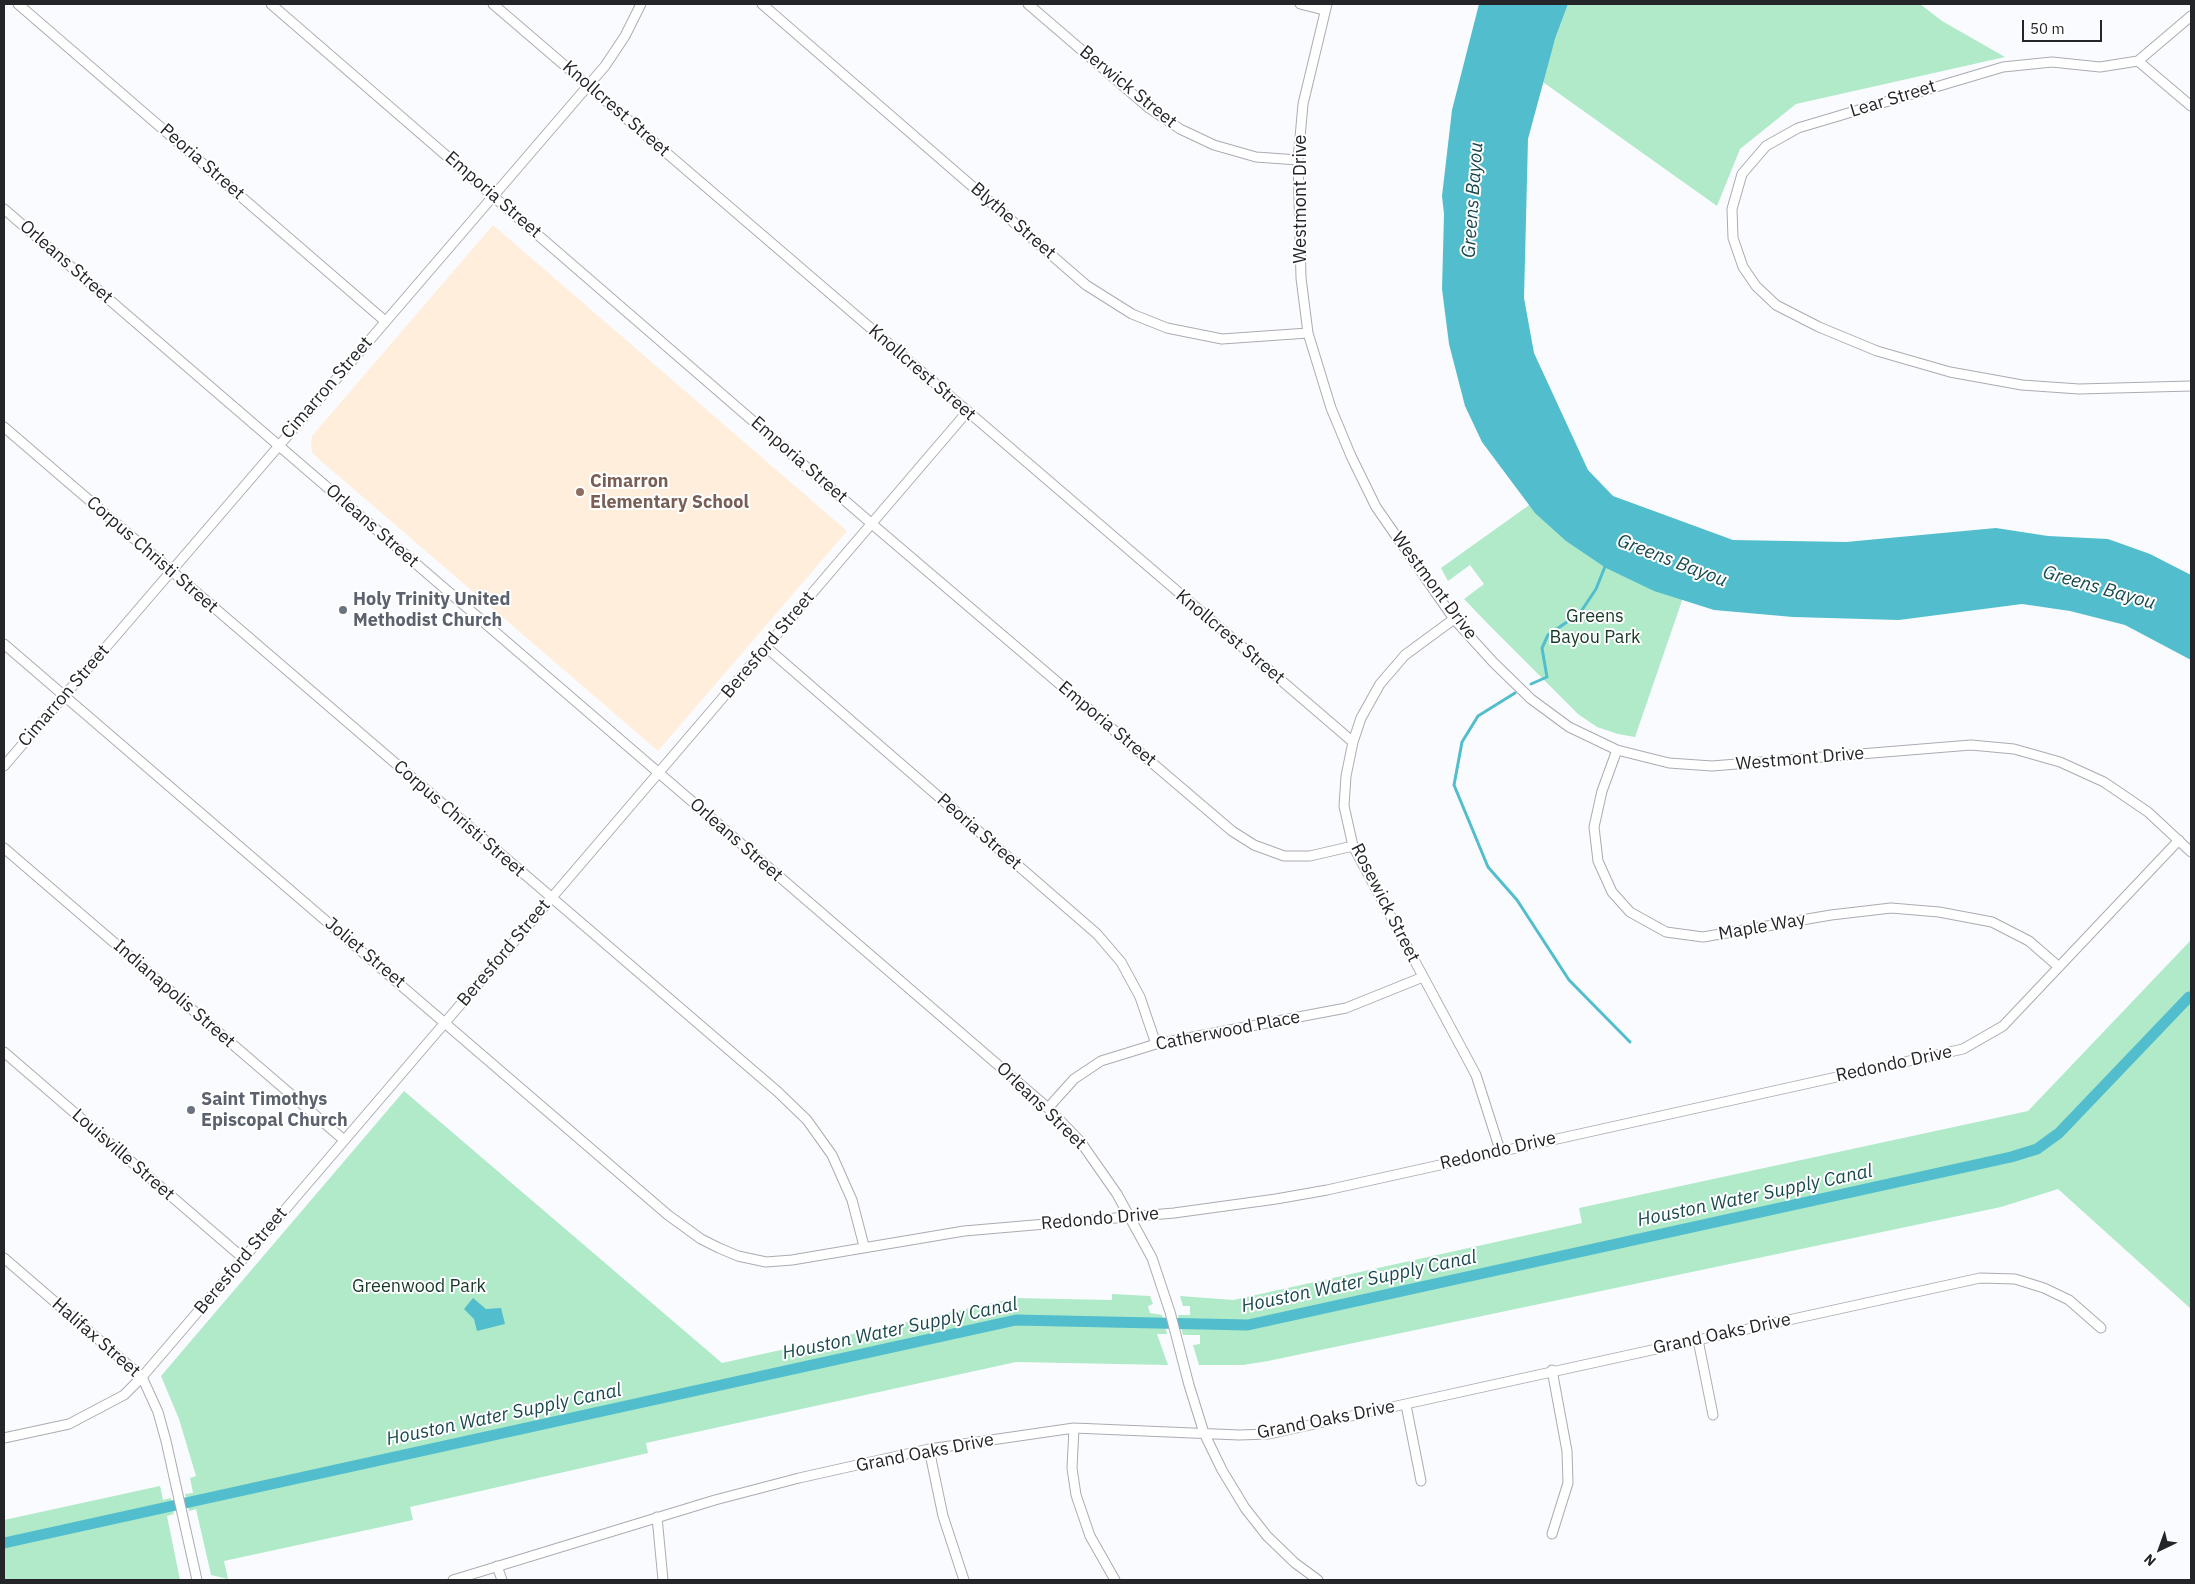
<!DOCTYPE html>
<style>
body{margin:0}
#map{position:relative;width:2195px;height:1584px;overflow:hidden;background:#fafbfe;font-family:"IBM Plex Sans",sans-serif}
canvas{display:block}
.frame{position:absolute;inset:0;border:5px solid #242528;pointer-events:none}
.north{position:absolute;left:2135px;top:1524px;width:50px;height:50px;-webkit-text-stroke:4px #fff;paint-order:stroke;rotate:222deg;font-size:14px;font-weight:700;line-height:20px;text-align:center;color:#242528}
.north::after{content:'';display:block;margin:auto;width:18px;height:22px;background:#242528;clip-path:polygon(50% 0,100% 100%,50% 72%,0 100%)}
.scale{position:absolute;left:2022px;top:20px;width:80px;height:22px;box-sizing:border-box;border:2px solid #242528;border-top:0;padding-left:6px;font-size:15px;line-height:18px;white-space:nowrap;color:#242528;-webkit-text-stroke:4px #fff;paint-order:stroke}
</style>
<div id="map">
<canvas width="2195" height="1584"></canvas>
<div class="frame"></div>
<div class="north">N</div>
<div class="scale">50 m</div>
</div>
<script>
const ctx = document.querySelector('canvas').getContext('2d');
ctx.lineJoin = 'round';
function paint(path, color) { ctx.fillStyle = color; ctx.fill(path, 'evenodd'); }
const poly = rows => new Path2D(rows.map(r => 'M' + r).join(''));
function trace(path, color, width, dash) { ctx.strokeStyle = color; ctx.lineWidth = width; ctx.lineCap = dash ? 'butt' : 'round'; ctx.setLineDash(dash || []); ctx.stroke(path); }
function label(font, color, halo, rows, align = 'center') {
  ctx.font = font + ' "IBM Plex Sans",sans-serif'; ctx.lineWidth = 4; ctx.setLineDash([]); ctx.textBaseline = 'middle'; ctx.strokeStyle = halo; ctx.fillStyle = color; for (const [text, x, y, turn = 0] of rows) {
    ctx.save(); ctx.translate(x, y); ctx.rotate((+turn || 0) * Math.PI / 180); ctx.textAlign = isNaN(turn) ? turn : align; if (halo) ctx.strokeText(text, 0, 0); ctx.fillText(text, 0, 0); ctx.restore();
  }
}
paint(poly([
 [493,225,847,531,658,751,313,454,311,447,312,436]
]), '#ffeedc');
paint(poly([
 [1568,4,1920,4,1942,21,2005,57,1796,104,1740,149,1717,206,1540,80],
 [1539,498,1686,589,1635,737,1618,734,1597,727,1578,714,1489,625,1464,599,1484,584,1470,565,1448,581,1441,568],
 [2191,940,2191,1309,2058,1189,2001,1207,1268,1361,1243,1365,1199,1365,1193,1345,1200,1344,1200,1335,1183,1335,1178,1315,1190,1315,1190,1306,1183,1306,1180,1296,1233,1300,1582,1223,1579,1208,2028,1111],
 [404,1091,722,1363,1015,1298,1112,1300,1112,1294,1150,1296,1153,1304,1148,1306,1150,1313,1162,1315,1167,1334,1157,1334,1168,1365,1016,1362,646,1443,648,1453,410,1507,413,1520,224,1561,228,1579,211,1575,196,1509,189,1511,185,1494,193,1493,190,1478,196,1476,179,1419,161,1376],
 [160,1486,163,1500,171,1498,174,1514,167,1516,180,1580,4,1580,4,1520]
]), '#b0eac9');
paint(poly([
 [1479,4,1568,4,1555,39,1528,139,1524,298,1534,353,1588,470,1613,496,1733,540,1846,542,1996,528,2048,536,2108,539,2150,554,2191,575,2191,660,2125,625,2070,611,2022,604,1899,620,1793,617,1714,610,1654,591,1606,568,1566,541,1535,513,1482,442,1465,406,1449,344,1442,289,1444,214,1442,196,1452,110],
 [473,1298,486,1309,501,1308,505,1324,477,1331,474,1319,464,1309]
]), '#52becd');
trace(poly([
 [1531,684,1547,677,1542,648,1548,635,1580,613,1596,589,1606,564],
 [1515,693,1478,716,1462,742,1454,785,1488,867,1517,900,1569,980,1630,1042]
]), '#52becd', 3);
trace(poly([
 [4,1543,1016,1320,1248,1325,2011,1157,2037,1149,2059,1133,2189,997]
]), '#52becd', 11);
const street = poly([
 [18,4,385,321],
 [271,4,872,524,1232,831,1254,845,1284,856,1310,856,1353,846],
 [493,4,1353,742],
 [762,4,1086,285,1132,314,1167,328,1222,339,1308,333],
 [1028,4,1149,108,1180,129,1214,145,1256,157,1298,160],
 [1300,4,1324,10],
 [1327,4,1303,104,1298,160,1301,278,1308,333,1331,408,1351,456,1376,507,1454,619,1493,662,1531,699,1569,727,1617,750,1669,763,1712,766,1971,745,2014,749,2060,762,2104,782,2148,812,2191,852],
 [2191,16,2138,61,2100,67,2052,62,2003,67,1798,128,1766,146,1742,174,1732,209,1733,238,1743,267,1756,286,1776,305,1819,327,1877,351,1950,372,2022,385,2079,389,2191,386],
 [2138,61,2191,106],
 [4,209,1048,1108,1080,1141,1117,1194,1152,1258,1170,1312,1189,1385,1204,1433,1222,1470,1245,1508,1267,1536,1295,1563,1318,1580],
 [4,427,778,1092,807,1120,832,1155,852,1200,864,1246],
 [1454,619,1405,655,1380,684,1361,718,1353,742,1346,776,1344,806,1353,846,1476,1075,1500,1150],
 [4,644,668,1215,701,1239,719,1248,738,1256,766,1262,792,1260,964,1231,1174,1213,1276,1199,1327,1190,1963,1049,2003,1026,2179,840],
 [766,647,1097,934,1121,962,1140,997,1156,1044],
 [1617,750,1602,791,1594,827,1598,861,1612,892,1630,912,1666,932,1703,937,1831,915,1891,908,1939,912,1992,922,2029,941,2059,967],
 [4,766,605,66,625,36,641,4],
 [4,848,344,1140],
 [4,1052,243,1258],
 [1048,1108,1074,1079,1101,1061,1156,1044,1346,1008,1423,977],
 [4,1258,142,1377,158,1412,166,1441,197,1580],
 [1698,1340,1713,1415],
 [1406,1405,1421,1481],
 [1074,1428,1072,1468,1076,1495,1090,1536,1115,1580],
 [4,1438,69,1424,124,1395,142,1377,967,412],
 [929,1449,943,1516,964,1580],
 [657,1517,663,1580],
 [1552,1534,1568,1483,1567,1451,1552,1370],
 [497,1566,502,1580],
 [453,1580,715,1500,799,1478,929,1449,1074,1428,1239,1435,1269,1434,1980,1278,2015,1279,2044,1288,2069,1300,2101,1328]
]);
trace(street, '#aaacb3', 11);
trace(street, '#fff', 9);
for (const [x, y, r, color] of [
 [580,492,5,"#8d6e63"],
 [343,610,5,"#6b7280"],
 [191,1110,5,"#6b7280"]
]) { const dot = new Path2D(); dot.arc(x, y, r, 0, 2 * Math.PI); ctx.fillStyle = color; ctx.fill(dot); trace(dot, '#fff', 2); }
label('18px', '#242528', '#fff', [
 ["Berwick Street",1128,87,39],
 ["Lear Street",1893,99,-17],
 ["Knollcrest Street",616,109,41],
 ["Peoria Street",202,162,41],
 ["Emporia Street",493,195,41],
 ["Westmont Drive",1301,199,-90],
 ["Blythe Street",1013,221,41],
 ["Orleans Street",66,262,41],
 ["Knollcrest Street",922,373,41],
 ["Cimarron Street",327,388,-49],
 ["Emporia Street",799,460,41],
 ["Orleans Street",372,526,41],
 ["Corpus Christi Street",152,555,41],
 ["Westmont Drive",1434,586,53],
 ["Knollcrest Street",1230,637,40],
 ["Beresford Street",768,645,-50],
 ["Cimarron Street",64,696,-49],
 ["Emporia Street",1107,724,40],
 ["Westmont Drive",1800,759,-5],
 ["Corpus Christi Street",459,819,41],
 ["Peoria Street",979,832,41],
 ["Orleans Street",736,840,41],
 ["Rosewick Street",1385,903,63],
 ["Maple Way",1762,927,-10],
 ["Joliet Street",365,953,40],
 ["Beresford Street",504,953,-50],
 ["Indianapolis Street",174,994,41],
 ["Catherwood Place",1228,1031,-11],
 ["Redondo Drive",1894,1064,-12],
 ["Orleans Street",1041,1106,44],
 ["Redondo Drive",1498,1151,-13],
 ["Louisville Street",123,1155,41],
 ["Redondo Drive",1100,1219,-5],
 ["Beresford Street",241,1261,-50],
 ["Grand Oaks Drive",1722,1334,-12],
 ["Halifax Street",96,1338,41],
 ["Grand Oaks Drive",1326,1420,-11],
 ["Grand Oaks Drive",925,1453,-11]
]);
label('bold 18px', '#785e54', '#fff', [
 ["Cimarron",590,482],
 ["Elementary School",590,503]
], 'left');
label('bold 18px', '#5b616d', '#fff', [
 ["Holy Trinity United",353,600],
 ["Methodist Church",353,621],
 ["Saint Timothys",201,1100],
 ["Episcopal Church",201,1121]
], 'left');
label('18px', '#163927', '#fff', [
 ["Greens",1595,617],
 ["Bayou Park",1595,638],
 ["Greenwood Park",419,1287]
]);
label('italic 19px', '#19494f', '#fff', [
 ["Greens Bayou",1473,200,-86],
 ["Greens Bayou",1672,561,21],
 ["Greens Bayou",2099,588,16],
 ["Houston Water Supply Canal",1755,1196,-12],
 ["Houston Water Supply Canal",1359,1282,-12],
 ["Houston Water Supply Canal",900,1329,-12],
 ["Houston Water Supply Canal",504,1415,-12]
]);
</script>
